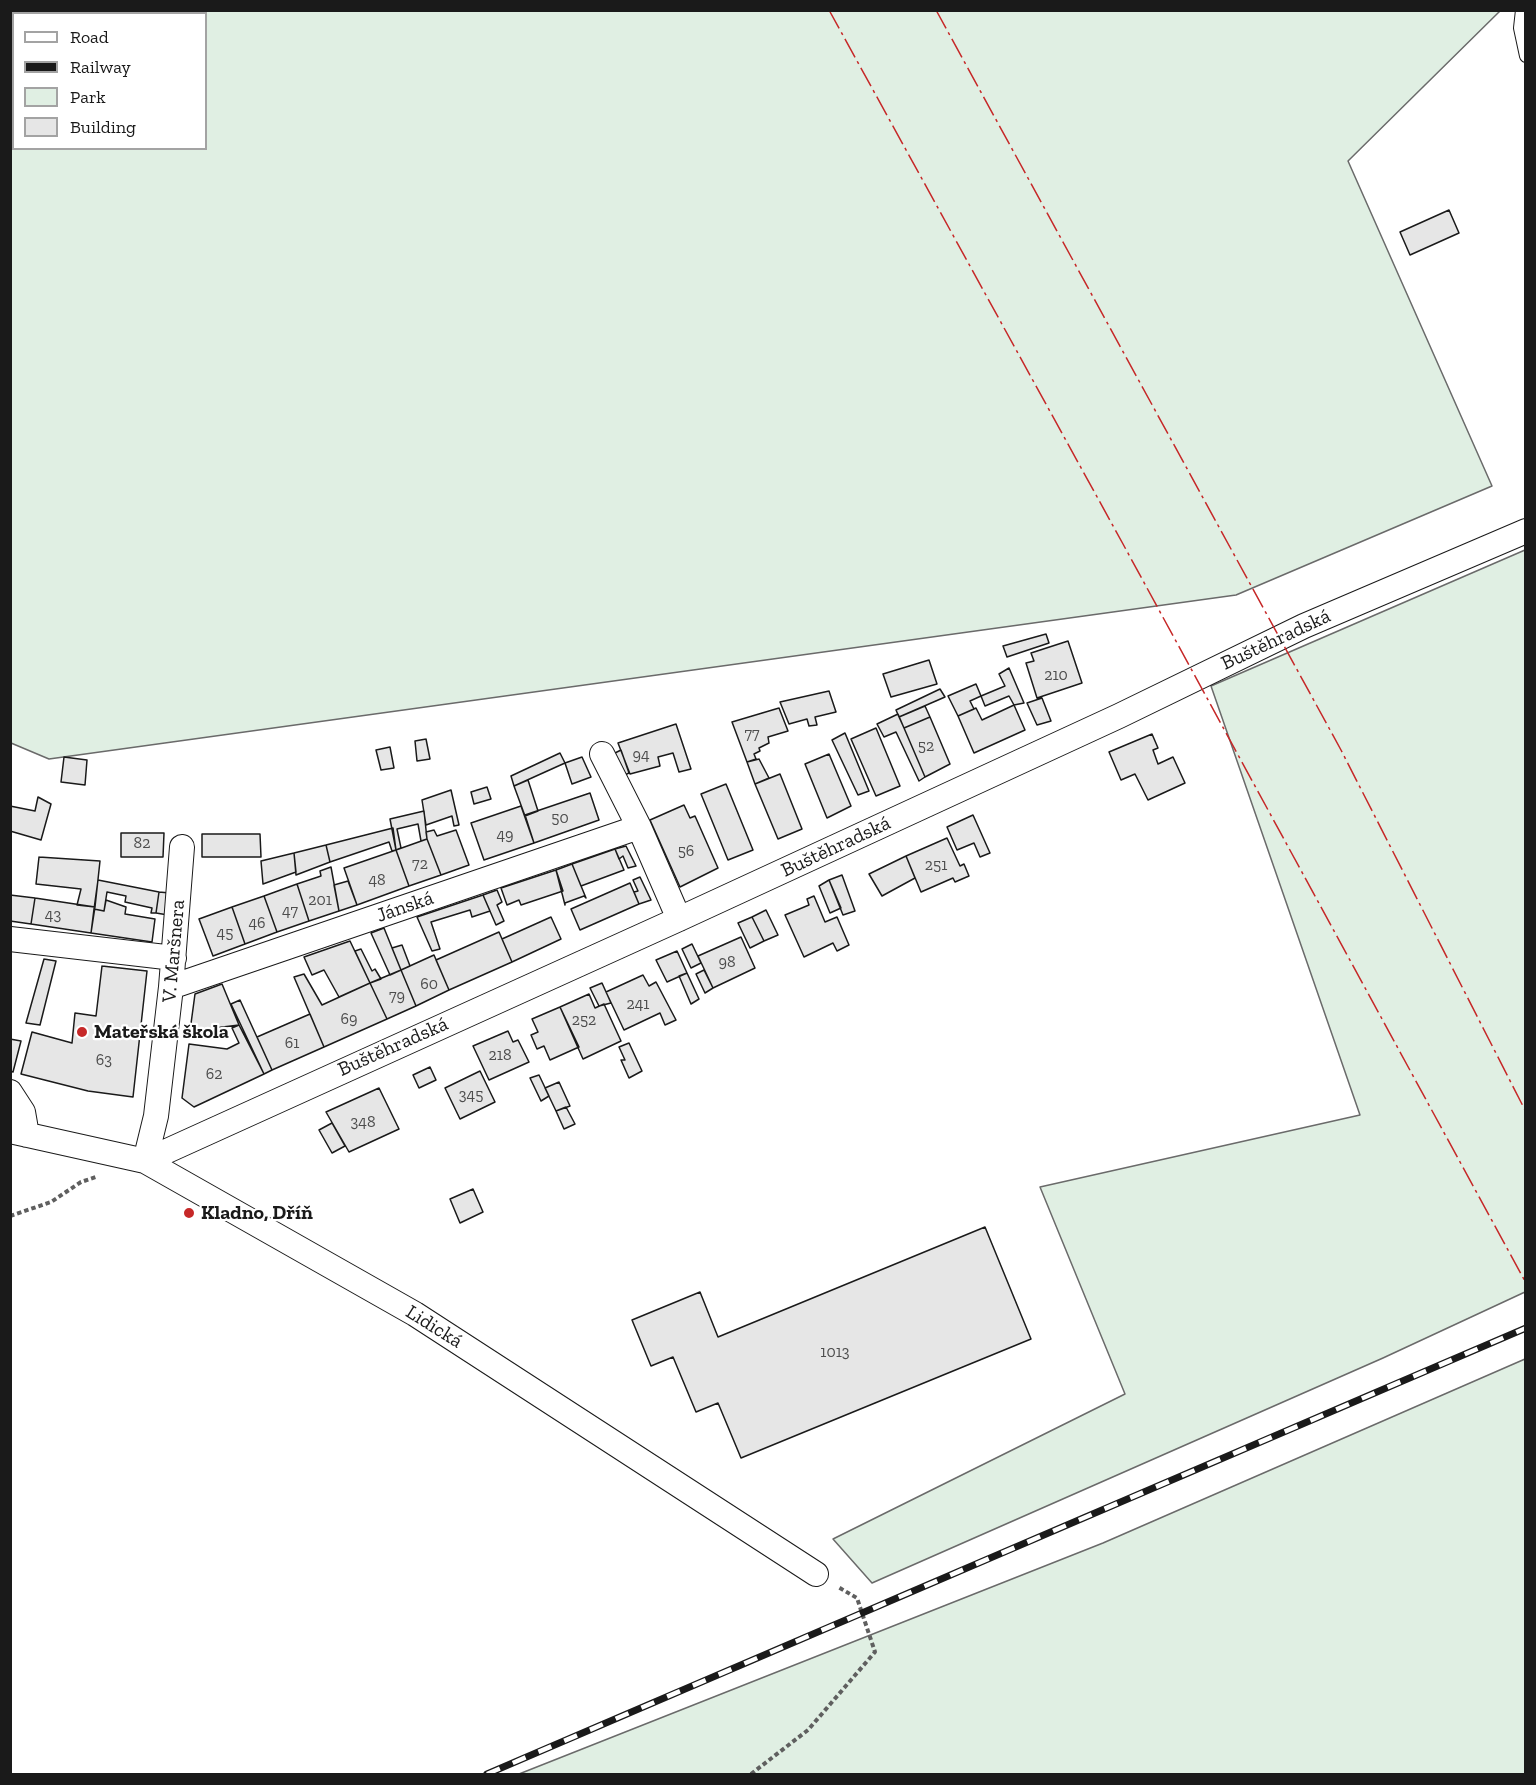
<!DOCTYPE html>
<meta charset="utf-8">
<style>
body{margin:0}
#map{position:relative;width:1536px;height:1785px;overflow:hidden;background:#fff;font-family:"Zilla Slab",serif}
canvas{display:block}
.frame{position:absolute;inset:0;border:12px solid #1a1a1a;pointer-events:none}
.legend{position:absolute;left:12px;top:12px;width:195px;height:138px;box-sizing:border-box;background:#fff;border:2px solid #a3a3a3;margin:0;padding:8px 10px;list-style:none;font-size:18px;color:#1a1a1a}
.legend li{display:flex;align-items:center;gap:12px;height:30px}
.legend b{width:30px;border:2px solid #a3a3a3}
</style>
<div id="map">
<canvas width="1536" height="1785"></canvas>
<div class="frame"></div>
<ul class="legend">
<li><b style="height:8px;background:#fff"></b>Road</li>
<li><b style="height:8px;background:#1a1a1a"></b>Railway</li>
<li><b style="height:16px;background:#e0efe3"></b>Park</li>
<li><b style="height:16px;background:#e6e6e6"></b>Building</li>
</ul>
</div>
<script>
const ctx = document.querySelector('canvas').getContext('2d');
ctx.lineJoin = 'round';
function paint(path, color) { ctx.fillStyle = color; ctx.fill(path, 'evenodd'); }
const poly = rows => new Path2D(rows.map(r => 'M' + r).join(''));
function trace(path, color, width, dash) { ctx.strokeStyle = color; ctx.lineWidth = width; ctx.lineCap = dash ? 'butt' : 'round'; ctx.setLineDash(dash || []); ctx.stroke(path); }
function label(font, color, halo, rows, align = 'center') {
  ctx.font = font + ' "Zilla Slab",serif'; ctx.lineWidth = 4.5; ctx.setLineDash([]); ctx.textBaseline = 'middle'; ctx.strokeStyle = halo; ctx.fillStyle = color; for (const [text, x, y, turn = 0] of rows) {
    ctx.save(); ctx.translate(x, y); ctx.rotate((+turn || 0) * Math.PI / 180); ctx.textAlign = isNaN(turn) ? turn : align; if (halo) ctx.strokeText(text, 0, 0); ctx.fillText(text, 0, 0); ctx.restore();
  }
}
const green = poly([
 [10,11,1500,11,1348,161,1492,486,1236,595,49,759,11,743,10,11],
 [14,14,206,14,206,148,14,148,14,14],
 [1525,550,1525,1292,1383,1358,872,1583,833,1539,1125,1394,1040,1187,1360,1115,1211,686,1525,550],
 [1525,1359,1525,1774,519,1774,1103,1543,1525,1359]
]);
paint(green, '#e0efe3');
trace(green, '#6a6a6a', 1.5);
const building = poly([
 [1449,210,1459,233,1410,255,1400,232,1449,210],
 [1046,634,1049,643,1007,657,1003,646,1046,634],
 [1068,641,1082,683,1037,698,1026,663,1034,661,1031,653,1068,641],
 [929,660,937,684,891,697,883,674,929,660],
 [1009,668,1024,703,1014,705,1009,696,985,706,981,696,1005,686,999,674,1009,668],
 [976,684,981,696,970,701,974,709,958,716,948,696,976,684],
 [940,689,945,697,899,717,896,710,940,689],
 [829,691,836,712,815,717,817,725,809,726,807,719,789,724,780,702,829,691],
 [1042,698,1051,721,1037,725,1027,703,1042,698],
 [1014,705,1025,730,974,753,958,716,976,708,982,720,1014,705],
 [925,706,930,717,904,728,899,717,925,706],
 [779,708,788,731,768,737,769,743,759,748,760,751,754,754,756,759,747,762,732,722,779,708],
 [898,714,925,777,919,781,896,732,884,737,877,724,898,714],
 [930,717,950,764,925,777,904,728,930,717],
 [676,724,691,769,679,772,673,753,658,757,660,766,630,774,618,743,676,724],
 [876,728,900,786,876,796,851,739,876,728],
 [845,733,869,791,858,795,832,740,845,733],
 [1152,734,1158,748,1153,750,1158,764,1173,757,1185,783,1148,800,1135,774,1121,780,1109,752,1152,734],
 [426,739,430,759,417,761,415,741,426,739],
 [390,747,394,768,381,770,376,750,390,747],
 [621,750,629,773,616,779,607,757,621,750],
 [560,753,565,763,514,786,511,776,560,753],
 [829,754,851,806,827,818,805,764,829,754],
 [64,757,87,760,85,785,61,782,64,757],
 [582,757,591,777,572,784,565,763,582,757],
 [759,759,769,778,755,784,747,762,759,759],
 [780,774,802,829,778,839,755,784,780,774],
 [528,780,538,811,525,816,514,786,528,780],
 [726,784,753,850,728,860,701,794,726,784],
 [487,787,491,799,474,804,471,792,487,787],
 [451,790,459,825,454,826,452,816,426,825,422,800,451,790],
 [590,793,599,820,534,843,525,815,590,793],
 [38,797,51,804,41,840,10,831,10,806,35,811,38,797],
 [684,805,690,818,695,816,718,868,680,887,650,820,684,805],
 [521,806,534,843,484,860,471,823,521,806],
 [424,811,427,839,421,841,418,824,397,829,401,848,396,850,390,819,424,811],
 [973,815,990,853,980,857,974,843,957,850,947,827,973,815],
 [393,828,396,850,392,851,389,842,330,862,326,845,393,828],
 [434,830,437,836,456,830,469,865,441,875,427,839,426,832,434,830],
 [121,833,164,833,163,857,121,857,121,833],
 [202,834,260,834,261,857,202,857,202,834],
 [947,838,960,866,964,864,969,876,955,882,953,878,921,892,906,856,947,838],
 [427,839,441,875,409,886,396,850,427,839],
 [326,845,330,862,296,875,294,853,326,845],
 [626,846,636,866,628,868,623,856,619,859,615,849,626,846],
 [615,849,624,870,581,886,572,864,615,849],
 [396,850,409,886,357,905,344,868,396,850],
 [294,853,296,872,263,884,261,861,294,853],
 [906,856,915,878,882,896,869,874,906,856],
 [39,857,100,861,95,907,77,905,81,889,36,884,39,857],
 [572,864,586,898,584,896,565,903,565,905,556,870,572,864],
 [331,867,339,911,309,921,297,884,321,876,320,871,331,867],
 [556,870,563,891,521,905,519,900,507,905,501,888,556,870],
 [842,875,855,911,843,915,829,880,842,875],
 [640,877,651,900,639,904,634,892,638,891,633,880,640,877],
 [98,880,159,892,156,913,151,913,152,908,125,902,126,896,107,892,104,911,94,909,98,880],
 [829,880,841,908,830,913,819,886,829,880],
 [348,881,357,905,339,911,334,885,348,881],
 [630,883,639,904,580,930,571,909,630,883],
 [297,884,309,921,277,932,264,896,297,884],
 [497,890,502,902,497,905,504,921,496,925,483,895,497,890],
 [159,892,170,893,168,915,156,913,159,892],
 [10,895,35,898,31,924,10,921,10,895],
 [483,895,490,911,472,917,470,910,431,922,440,949,432,951,417,917,483,895],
 [264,896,277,932,245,944,232,907,264,896],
 [814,896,825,922,837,917,849,945,837,951,833,943,804,957,785,915,809,905,807,899,814,896],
 [35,898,95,907,91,933,31,924,35,898],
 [106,900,126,907,125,914,155,919,152,942,91,933,94,909,104,911,106,900],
 [232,907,245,944,213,956,199,919,232,907],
 [766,910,778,935,764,941,752,917,766,910],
 [551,917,561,939,512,962,502,939,551,917],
 [752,917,764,941,750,948,738,923,752,917],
 [384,928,401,970,390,975,371,933,384,928],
 [499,932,512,962,449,990,436,960,499,932],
 [741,937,755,968,713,988,698,956,741,937],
 [350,941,370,983,339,997,324,970,312,975,304,957,350,941],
 [692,944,701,963,691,968,682,949,692,944],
 [402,945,410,966,401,970,392,948,402,945],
 [361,949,372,971,375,969,381,979,370,983,355,951,361,949],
 [677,951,687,973,667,982,656,960,677,951],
 [434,955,449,990,416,1006,401,970,434,955],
 [44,959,56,961,40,1025,26,1023,44,959],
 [102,966,147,971,133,1097,88,1091,21,1074,32,1032,72,1043,75,1013,96,1016,102,966],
 [401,970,416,1006,387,1019,370,983,401,970],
 [704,970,713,988,705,993,696,974,704,970],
 [687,973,699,999,691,1004,679,976,687,973],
 [304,974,322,1005,370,983,387,1019,324,1047,294,977,304,974],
 [643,975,649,986,656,982,676,1020,665,1025,660,1013,624,1030,606,992,643,975],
 [602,983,611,1003,599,1006,590,988,602,983],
 [222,984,239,1025,190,1031,195,994,222,984],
 [589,994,595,1008,604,1004,621,1041,583,1059,560,1007,589,994],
 [240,1000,272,1070,264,1074,231,1004,240,1000],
 [560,1007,579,1047,550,1060,544,1046,537,1049,531,1035,538,1032,532,1019,560,1007],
 [310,1014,324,1047,272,1070,257,1037,310,1014],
 [239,1025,264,1074,194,1107,182,1098,189,1044,227,1049,239,1043,232,1028,239,1025],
 [508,1031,513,1042,518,1040,529,1062,489,1080,473,1046,508,1031],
 [10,1039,21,1041,13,1072,10,1071,10,1039],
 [629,1043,642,1071,629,1078,621,1060,625,1060,619,1047,629,1043],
 [430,1067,436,1080,419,1088,413,1075,430,1067],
 [480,1071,495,1102,460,1119,445,1088,480,1071],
 [539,1075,549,1096,541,1101,530,1078,539,1075],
 [559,1082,570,1106,556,1111,545,1088,559,1082],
 [379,1088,399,1129,349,1152,326,1112,379,1088],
 [566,1107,575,1124,564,1129,556,1111,566,1107],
 [332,1123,345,1146,332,1153,319,1130,332,1123],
 [473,1189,483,1212,460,1223,450,1199,473,1189],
 [985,1227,1031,1339,741,1458,718,1403,696,1412,673,1357,651,1366,632,1320,700,1292,718,1337,985,1227]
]);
paint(building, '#e6e6e6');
trace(building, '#1a1a1a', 1.5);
const lane = poly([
 [1522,10,1520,28,1526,56]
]);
const street = poly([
 [602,754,639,827,679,919],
 [10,939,174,958],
 [171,987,639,827],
 [10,1092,23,1112,27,1135],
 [10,1131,145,1161,415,1314,816,1574],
 [145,1161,679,919,1119,716,1304,626,1526,531],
 [145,1161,156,1116,171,987,182,847]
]);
trace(lane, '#1a1a1a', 14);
trace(street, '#1a1a1a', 26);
trace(poly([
 [10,1216,51,1202,81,1182,96,1177],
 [751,1774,808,1730,875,1652,857,1598,838,1587]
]), '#5f5f5f', 4, [4.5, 3]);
trace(lane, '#fff', 12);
trace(street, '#fff', 24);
const rail = poly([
 [487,1774,1526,1328]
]);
trace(rail, '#1a1a1a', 7);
trace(rail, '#fff', 4.5, [14]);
trace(poly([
 [829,10,1123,544,1526,1283],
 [936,10,1341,750,1526,1112]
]), '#c62828', 1.5, [21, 4.5, 3, 4.5]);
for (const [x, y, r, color] of [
 [82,1032,6,"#c62828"],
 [189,1213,6,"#c62828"]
]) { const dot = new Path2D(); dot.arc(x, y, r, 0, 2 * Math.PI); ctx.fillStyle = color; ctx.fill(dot); trace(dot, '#fff', 2); }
label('16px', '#4d4d4d', null, [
 ["210",1056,675],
 ["77",752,734],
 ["52",926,746],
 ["94",641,755],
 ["50",560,818],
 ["49",505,835],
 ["82",142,843],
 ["56",686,851],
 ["72",420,864],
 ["251",936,865],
 ["48",377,880],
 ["201",320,900],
 ["47",290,911],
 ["43",53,915],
 ["46",257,923],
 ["45",225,933],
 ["98",727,962],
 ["60",429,984],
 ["79",397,996],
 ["241",638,1004],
 ["69",349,1019],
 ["252",584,1020],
 ["61",292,1043],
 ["218",500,1055],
 ["63",104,1060],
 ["62",214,1074],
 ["345",471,1095],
 ["348",363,1122],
 ["1013",835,1352]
]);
label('20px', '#1a1a1a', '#fff', [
 ["Buštěhradská",1276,640,-25],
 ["Buštěhradská",836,847,-25],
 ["Jánská",405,907,-19],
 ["V. Maršnera",174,951,-85],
 ["Buštěhradská",393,1047,-24],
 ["Lidická",434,1327,32]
]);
label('bold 20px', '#1a1a1a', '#fff', [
 ["Mateřská škola",94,1032],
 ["Kladno, Dříň",201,1213]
], 'left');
</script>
